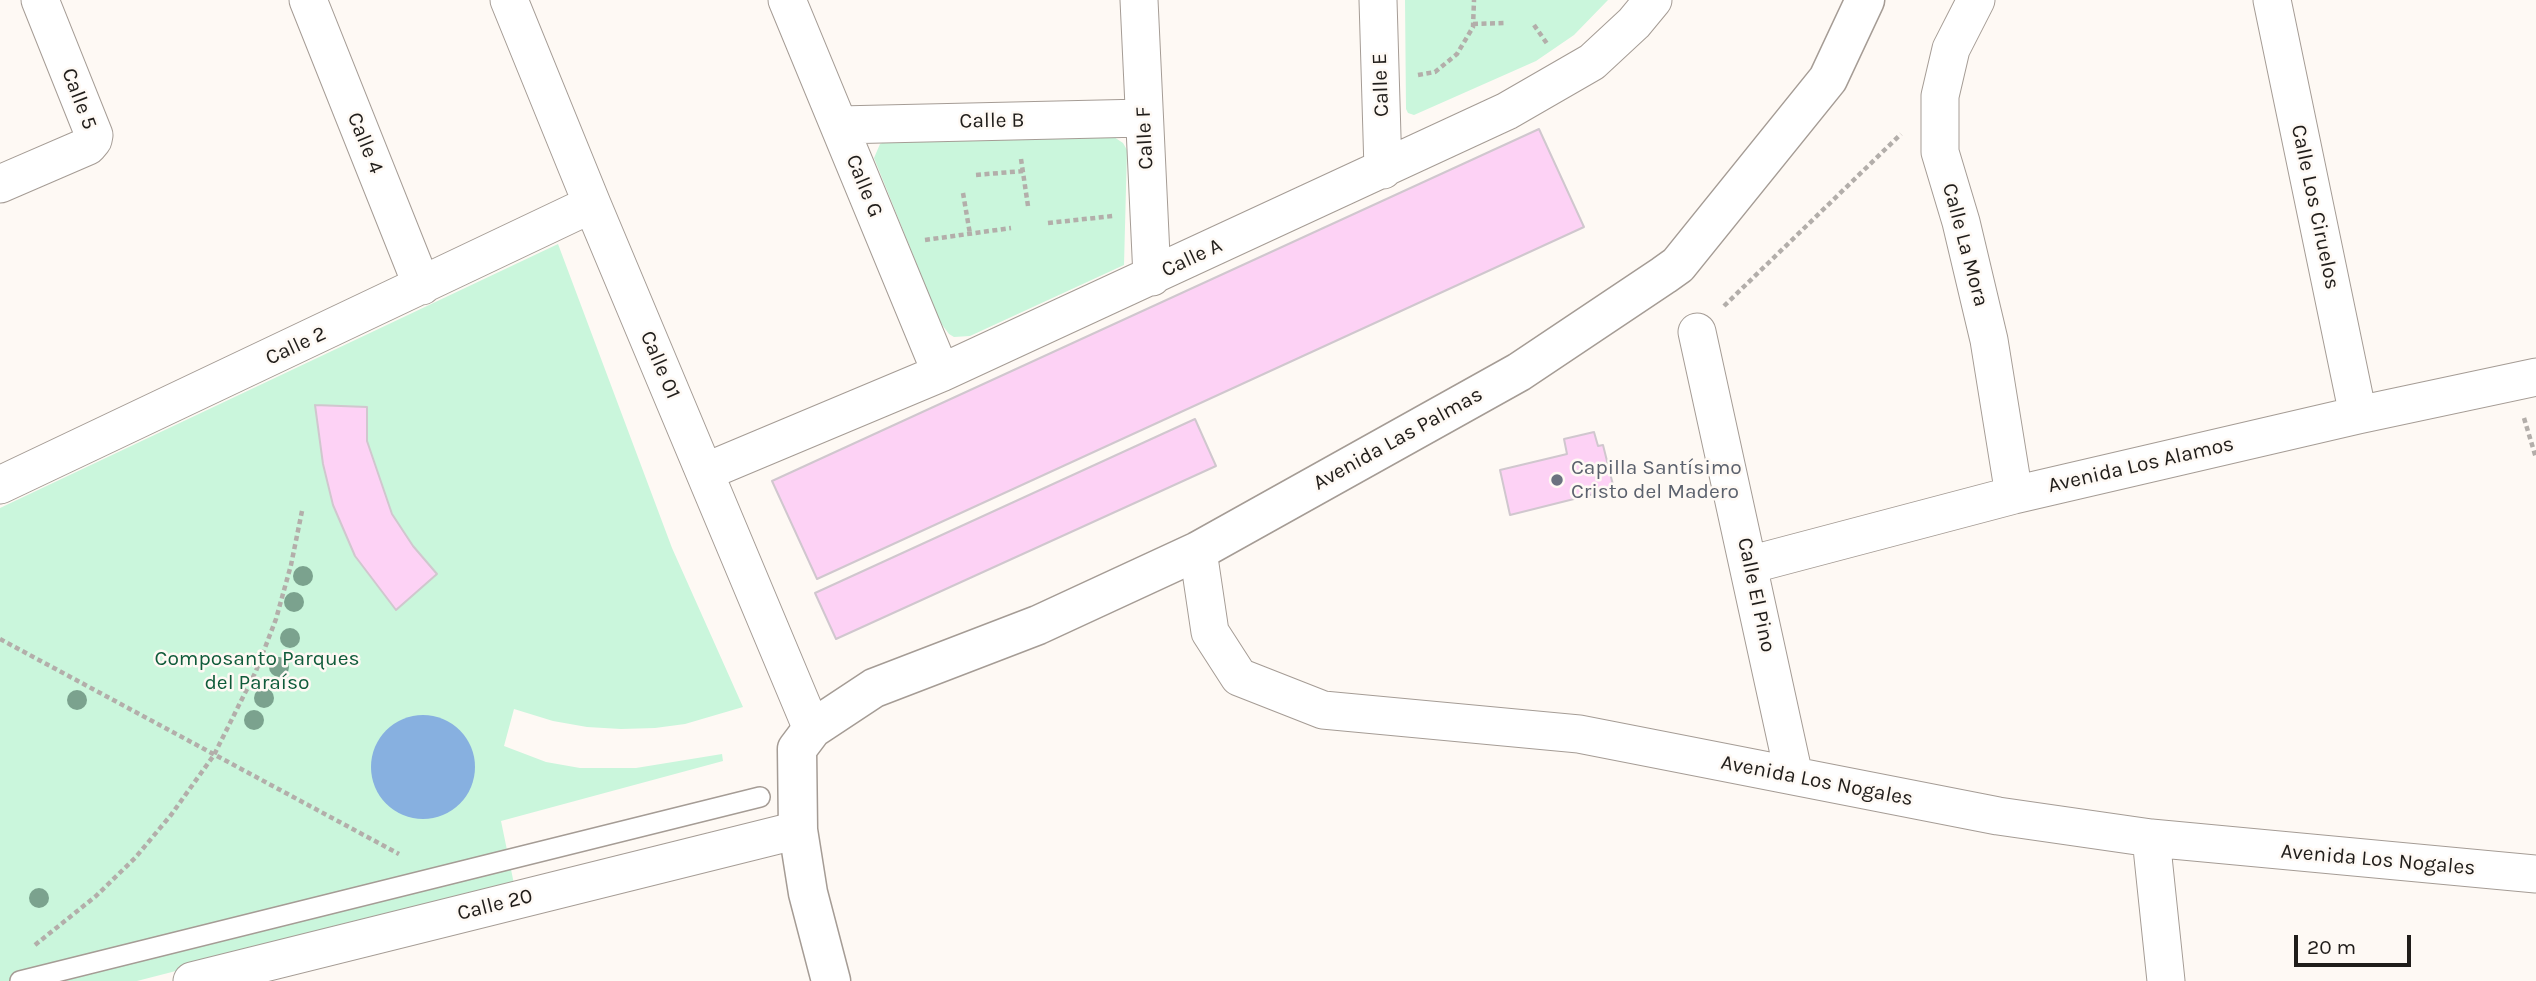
<!DOCTYPE html>
<meta charset="utf-8">
<style>
body{margin:0}
#map{position:relative;width:2536px;height:981px;overflow:hidden;background:#fef9f4;font-family:Karla,sans-serif}
canvas{display:block}
.scale{position:absolute;left:2294px;top:935px;width:117px;height:32px;box-sizing:border-box;border:4px solid #201d1a;border-top:0;padding-left:9px;font-size:21px;line-height:24px;white-space:nowrap;color:#201d1a;-webkit-text-stroke:5px #fef9f4;paint-order:stroke}
</style>
<div id="map">
<canvas width="2536" height="981"></canvas>
<div class="scale">20 m</div>
</div>
<script>
const ctx = document.querySelector('canvas').getContext('2d');
ctx.lineJoin = 'round';
function paint(path, color) { ctx.fillStyle = color; ctx.fill(path, 'evenodd'); }
const poly = rows => new Path2D(rows.map(r => 'M' + r).join(''));
function trace(path, color, width, dash) { ctx.strokeStyle = color; ctx.lineWidth = width; ctx.lineCap = dash ? 'butt' : 'round'; ctx.setLineDash(dash || []); ctx.stroke(path); }
function label(font, color, halo, rows, align = 'center') {
  ctx.font = font + ' Karla,sans-serif'; ctx.lineWidth = 5; ctx.setLineDash([]); ctx.textBaseline = 'middle'; ctx.strokeStyle = halo; ctx.fillStyle = color; for (const [text, x, y, turn = 0] of rows) {
    ctx.save(); ctx.translate(x, y); ctx.rotate((+turn || 0) * Math.PI / 180); ctx.textAlign = isNaN(turn) ? turn : align; if (halo) ctx.strokeText(text, 0, 0); ctx.fillText(text, 0, 0); ctx.restore();
  }
}
paint(poly([
 [1405,0,1608,0,1574,35,1536,61,1414,115,1408,113,1406,109],
 [1114,137,1123,143,1127,150,1124,265,970,336,954,337,949,334,940,322,874,158,880,144,888,140],
 [558,244,672,548,743,707,685,724,655,728,621,729,587,727,553,721,514,709,504,746,546,762,580,768,636,768,722,754,723,761,501,821,514,884,137,981,0,981,0,508]
]), '#caf6dc');
paint(poly([
 '371 767a52 52 0 1 1 104 0a52 52 0 1 1-104 0Z'
]), '#87b0e0');
const building = poly([
 [1539,129,1584,227,817,579,772,481,1539,129],
 [315,405,367,407,367,441,392,514,413,546,437,574,396,610,355,556,333,505,323,464,315,405],
 [1195,419,1216,466,836,639,815,593,1195,419],
 [1594,432,1598,446,1603,445,1614,489,1510,515,1500,470,1567,454,1564,439,1594,432]
]);
paint(building, '#fdd2f5');
trace(building, '#d0c7ce', 2);
const service = poly([
 [20,981,760,797]
]);
const minor = poly([
 [308,0,422,286],
 [509,0,592,204,812,729],
 [787,0,941,373],
 [1139,0,1152,277],
 [1378,0,1383,170],
 [1976,0,1951,49,1940,96,1940,152,1961,222,1989,340,2014,495],
 [2272,0,2358,415],
 [839,125,1144,118],
 [0,184,88,146,93,140,94,135,40,0],
 [1697,332,1794,776],
 [705,472,941,373,1507,111,1592,62,1634,23,1653,0],
 [0,485,592,204],
 [1198,551,1210,632,1239,677,1323,710,1579,734,1998,816,2151,838,2536,874],
 [1749,565,2014,495,2358,415,2536,377],
 [2151,838,2166,981],
 [192,981,798,830]
]);
const secondary = poly([
 [831,981,808,893,798,830,797,749,812,729,874,688,1038,625,1198,551,1519,372,1664,275,1678,265,1828,79,1865,0]
]);
trace(service, '#a59c95', 22);
trace(minor, '#a59c95', 39);
trace(secondary, '#a59c95', 41);
trace(poly([
 [1473,24,1507,23],
 [1534,25,1548,45],
 [1418,75,1435,72,1457,54,1473,27,1474,0],
 [1021,159,1028,206],
 [976,175,1023,171],
 [963,193,970,234],
 [1048,223,1113,216],
 [925,240,1011,228],
 [1724,306,1901,134],
 [2524,418,2536,458],
 [0,639,399,854],
 [35,945,96,896,135,858,171,815,214,755,256,671,276,619,291,565,302,511]
]), '#b3aeaa', 4.5, [5, 3.5]);
trace(service, '#fff', 19);
trace(minor, '#fff', 37);
trace(secondary, '#fff', 38);
ctx.fillStyle = '#7ba28e';
for (const [x, y] of [
 [303,576],
 [294,602],
 [290,638],
 [279,667],
 [264,698],
 [77,700],
 [254,720],
 [39,898]
]) { ctx.beginPath(); ctx.arc(x, y, 10, 0, 2 * Math.PI); ctx.fill(); }
for (const [x, y, r, color] of [
 [1557,480,7,"#6b7280"]
]) { const dot = new Path2D(); dot.arc(x, y, r, 0, 2 * Math.PI); ctx.fillStyle = color; ctx.fill(dot); trace(dot, '#fef9f4', 2.5); }
label('21px', '#201d1a', '#fef9f4', [
 ["Calle E",1381,85,-92],
 ["Calle 5",79,99,69],
 ["Calle B",992,121,-1],
 ["Calle F",1145,138,-93],
 ["Calle 4",365,143,68],
 ["Calle G",864,186,68],
 ["Calle Los Ciruelos",2315,207,78],
 ["Calle La Mora",1965,245,75],
 ["Calle A",1192,258,-25],
 ["Calle 2",296,346,-25],
 ["Calle 01",660,365,67],
 ["Avenida Las Palmas",1398,439,-29],
 ["Avenida Los Alamos",2141,465,-13],
 ["Calle El Pino",1756,595,78],
 ["Avenida Los Nogales",1817,781,11],
 ["Avenida Los Nogales",2378,860,5],
 ["Calle 20",495,905,-14]
]);
label('21px', '#5b616d', '#fef9f4', [
 ["Capilla Santísimo",1571,468],
 ["Cristo del Madero",1571,492]
], 'left');
label('21px', '#0f5b3a', '#fef9f4', [
 ["Composanto Parques",257,659],
 ["del Paraíso",257,683]
]);
</script>
